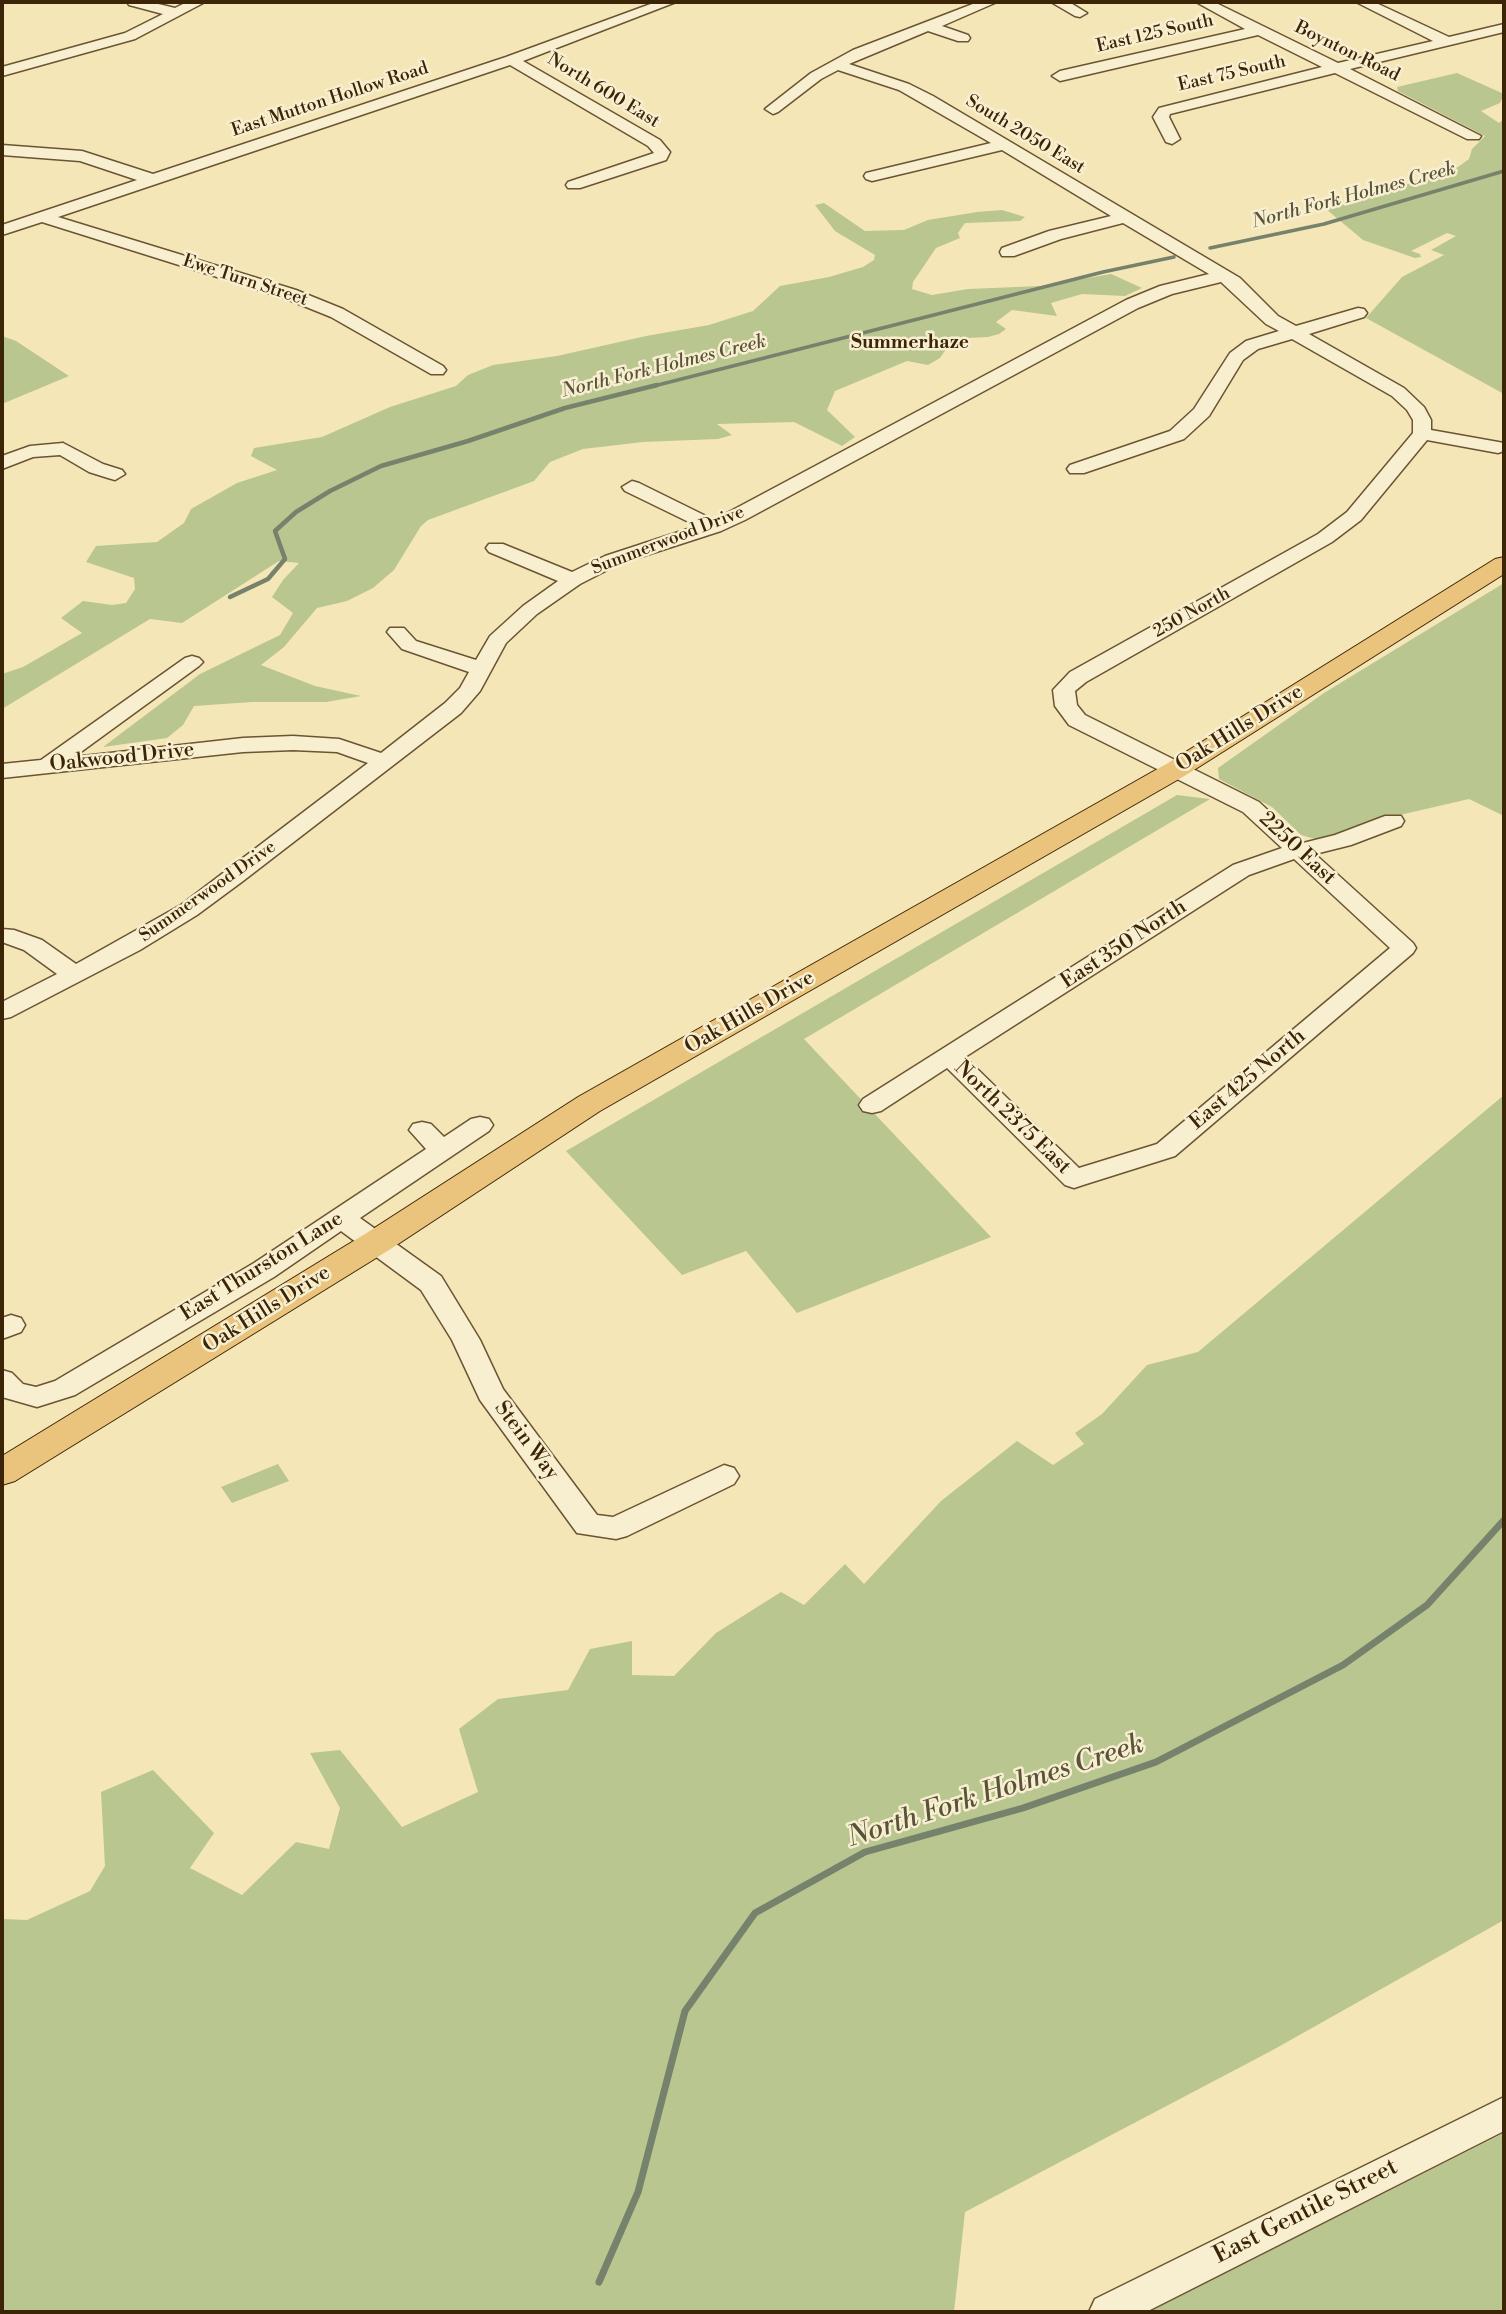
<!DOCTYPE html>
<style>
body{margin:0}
#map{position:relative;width:1506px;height:2314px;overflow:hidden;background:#f5e6b8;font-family:"Libre Bodoni",serif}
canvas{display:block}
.frame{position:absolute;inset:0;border:4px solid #3c2406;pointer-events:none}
</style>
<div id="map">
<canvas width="1506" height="2314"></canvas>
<div class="frame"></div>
</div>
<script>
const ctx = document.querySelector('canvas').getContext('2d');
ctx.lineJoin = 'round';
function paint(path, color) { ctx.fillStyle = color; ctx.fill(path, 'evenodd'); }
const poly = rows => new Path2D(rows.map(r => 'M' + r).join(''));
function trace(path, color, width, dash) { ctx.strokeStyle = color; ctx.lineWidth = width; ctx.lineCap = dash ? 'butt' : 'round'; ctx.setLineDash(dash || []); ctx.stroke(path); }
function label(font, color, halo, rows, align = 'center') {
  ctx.font = font + ' "Libre Bodoni",serif'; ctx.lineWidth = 5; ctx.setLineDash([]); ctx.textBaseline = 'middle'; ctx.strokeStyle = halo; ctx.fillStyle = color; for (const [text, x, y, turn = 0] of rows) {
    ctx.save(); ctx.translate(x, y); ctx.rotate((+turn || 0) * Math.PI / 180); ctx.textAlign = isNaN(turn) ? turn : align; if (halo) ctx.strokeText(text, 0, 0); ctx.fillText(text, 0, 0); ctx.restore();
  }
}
paint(poly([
 [1457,73,1504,94,1500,103,1481,111,1499,123,1504,119,1504,394,1366,318,1402,277,1444,255,1431,250,1456,236,1447,233,1411,251,1420,254,1421,257,1415,258,1363,240,1326,209,1385,194,1431,174,1458,167,1469,159,1472,149,1485,136,1398,91,1397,87],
 [824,203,865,231,904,230,928,220,977,212,1002,210,1025,217,1020,221,965,223,958,233,960,238,936,248,913,282,912,289,932,295,968,289,1041,286,1111,274,1142,288,1125,296,1082,294,1051,303,1057,316,1012,310,996,322,1006,329,999,334,988,337,967,338,946,349,940,358,928,365,907,361,835,391,827,410,855,437,842,446,794,422,717,424,732,435,718,439,643,442,583,449,550,462,534,481,428,520,421,526,394,570,373,588,347,601,317,608,284,647,261,665,315,686,361,696,326,702,252,702,194,706,183,725,167,738,103,747,200,674,280,635,293,613,272,597,283,580,299,563,279,561,182,623,150,619,2,709,2,674,23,667,82,633,61,618,83,601,112,605,126,603,135,589,134,578,86,562,96,546,157,542,184,523,191,509,237,483,277,470,251,456,254,448,322,437,390,407,456,386,468,375,493,365,557,356,646,336,709,325,753,311,780,286,829,277,863,267,874,260,875,255,835,231,815,205],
 [2,336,16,341,69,376,2,404],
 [1504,583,1504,816,1469,799,1391,817,1362,828,1315,839,1301,835,1272,807,1219,779,1218,768,1324,693],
 [1177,795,1210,799,804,1039,991,1237,797,1313,746,1251,682,1275,566,1151],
 [1504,1095,1504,1920,1271,2051,965,2212,954,2312,2,2312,2,1919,27,1920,90,1891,105,1866,101,1792,153,1770,214,1833,190,1868,242,1895,296,1842,329,1849,340,1808,310,1753,340,1750,402,1827,478,1792,459,1729,498,1699,568,1690,590,1649,632,1641,632,1675,674,1676,716,1633,781,1592,804,1605,845,1564,864,1584,941,1501,1017,1441,1053,1465,1084,1444,1075,1433,1102,1414,1147,1365,1198,1352],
 [278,1464,289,1481,232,1503,221,1487],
 [1504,2133,1504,2312,1147,2312]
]), '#b9c690');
trace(poly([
 [1210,248,1324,224,1504,171],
 [650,387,1103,272,1174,257]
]), '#76826c', 3.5);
trace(poly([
 [230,597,268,579,285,559,275,531,296,512,330,491,381,466,468,441,565,408,657,385]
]), '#76826c', 4.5);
trace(poly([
 [599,2282,638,2192,685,2011,755,1913,865,1852,1023,1808,1156,1762,1343,1665,1427,1605,1504,1520]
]), '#76826c', 7);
const minor = poly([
 [127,2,150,2,175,8,187,2,205,2,135,39,2,76,2,67,125,33,163,14,129,5,127,2],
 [656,2,676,2,523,61,660,140,670,152,666,160,580,188,568,188,566,185,568,182,654,153,648,146,510,65,58,217,296,290,343,309,443,366,446,370,443,374,431,374,331,317,284,298,42,222,2,235,2,225,137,180,80,161,2,155,2,145,82,151,153,174,506,57,656,2],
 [978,2,997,2,942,26,968,35,970,38,968,41,958,41,928,31,849,64,909,84,933,96,1240,278,1278,316,1296,326,1358,308,1364,309,1367,313,1364,317,1309,334,1404,388,1424,407,1431,420,1431,430,1504,443,1504,451,1498,453,1427,440,1361,520,1332,542,1086,682,1075,691,1077,705,1085,715,1259,802,1303,843,1335,835,1385,816,1401,816,1404,821,1401,826,1351,845,1315,854,1413,943,1416,948,1413,953,1175,1156,1083,1185,1074,1188,1065,1185,947,1068,881,1111,872,1113,863,1111,859,1105,863,1099,1233,865,1282,848,1243,812,1069,725,1055,706,1053,690,1070,672,1318,534,1347,512,1413,433,1413,420,1407,410,1392,396,1292,339,1258,349,1243,360,1209,416,1184,439,1084,473,1070,473,1067,469,1070,465,1170,431,1194,409,1230,353,1246,341,1279,331,1266,324,1221,282,1172,294,1138,308,745,520,721,531,619,564,580,584,537,614,506,643,480,691,461,713,243,881,197,915,140,950,11,1017,2,1019,2,1002,57,974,24,950,2,942,2,929,14,930,42,940,76,964,181,905,368,763,337,752,293,750,243,752,2,778,2,764,41,760,185,658,192,656,199,658,203,662,199,666,74,757,243,738,293,736,339,739,381,753,445,703,460,688,469,672,402,649,387,632,390,628,404,628,416,641,476,660,490,636,523,606,558,581,489,552,486,548,489,544,503,544,572,572,605,556,697,526,625,491,622,487,632,481,639,483,714,520,1126,300,1160,286,1209,274,1123,223,1061,239,1014,256,1002,256,1000,252,1002,248,1049,231,1111,216,1002,150,872,181,866,179,864,176,866,173,991,143,899,90,838,70,821,79,778,112,773,114,765,109,811,73,853,50,978,2],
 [1294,859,1390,948,1157,1144,1079,1168,965,1057,1249,875,1294,859],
 [1051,2,1069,2,1087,13,1080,17,1075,16,1051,2],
 [1196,2,1214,2,1338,63,1433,41,1356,2,1374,2,1449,37,1504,24,1504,32,1350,69,1481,136,1479,139,1467,139,1335,73,1170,114,1169,117,1180,139,1172,144,1166,142,1153,117,1159,108,1322,67,1258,35,1060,81,1052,76,1060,71,1245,29,1196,2],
 [63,443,103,464,122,470,125,474,115,480,108,478,89,472,60,455,33,457,2,469,2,456,30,446,63,443],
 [480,1117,489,1119,493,1125,489,1131,360,1218,441,1276,480,1340,503,1389,597,1515,613,1517,724,1465,734,1468,739,1476,734,1484,627,1536,616,1539,577,1533,480,1400,452,1340,421,1290,341,1231,274,1277,75,1395,37,1407,2,1397,2,1370,12,1373,23,1384,36,1387,55,1381,254,1263,426,1149,409,1130,413,1124,422,1122,431,1124,444,1137,471,1119,480,1117],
 [11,1315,21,1318,25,1325,21,1332,2,1339,2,1318,11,1315],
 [1504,2097,1504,2131,1146,2312,1089,2312,1095,2299,1504,2097]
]);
const major = poly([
 [1504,557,1504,574,1186,775,600,1111,389,1250,15,1481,2,1485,2,1456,365,1234,578,1097,1168,763,1495,559,1504,557]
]);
trace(minor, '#6a5432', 3);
trace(major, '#3c2406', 2);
paint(minor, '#f8efd1');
paint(major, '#eac37c');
label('18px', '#3c2406', '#f8efd1', [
 ["East 125 South",1155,34,-13],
 ["Boynton Road",1347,52,26],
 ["East 75 South",1232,74,-13],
 ["North 600 East",603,91,31],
 ["East Mutton Hollow Road",330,100,-18],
 ["South 2050 East",1025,135,31],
 ["Ewe Turn Street",245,281,18],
 ["Summerwood Drive",668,541,-21],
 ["250 North",1192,613,-29],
 ["Summerwood Drive",208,892,-35]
]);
label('italic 19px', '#595339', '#f8efd1', [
 ["North Fork Holmes Creek",1354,196,-15],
 ["North Fork Holmes Creek",664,367,-14]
]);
label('bold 19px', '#3c2406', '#f8efd1', [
 ["Summerhaze",910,343]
]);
label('21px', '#3c2406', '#f8efd1', [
 ["Oak Hills Drive",1240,729,-32],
 ["Oakwood Drive",122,758,-6],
 ["2250 East",1297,849,43],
 ["East 350 North",1124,945,-33],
 ["Oak Hills Drive",750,1013,-30],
 ["East 425 North",1248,1080,-40],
 ["North 2375 East",1012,1118,44],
 ["East Thurston Lane",262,1267,-32],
 ["Oak Hills Drive",267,1310,-32],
 ["Stein Way",526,1441,53]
]);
label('24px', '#3c2406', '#f8efd1', [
 ["East Gentile Street",1306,2212,-27]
]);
label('italic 28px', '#595339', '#f8efd1', [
 ["North Fork Holmes Creek",996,1792,-18]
]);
</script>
